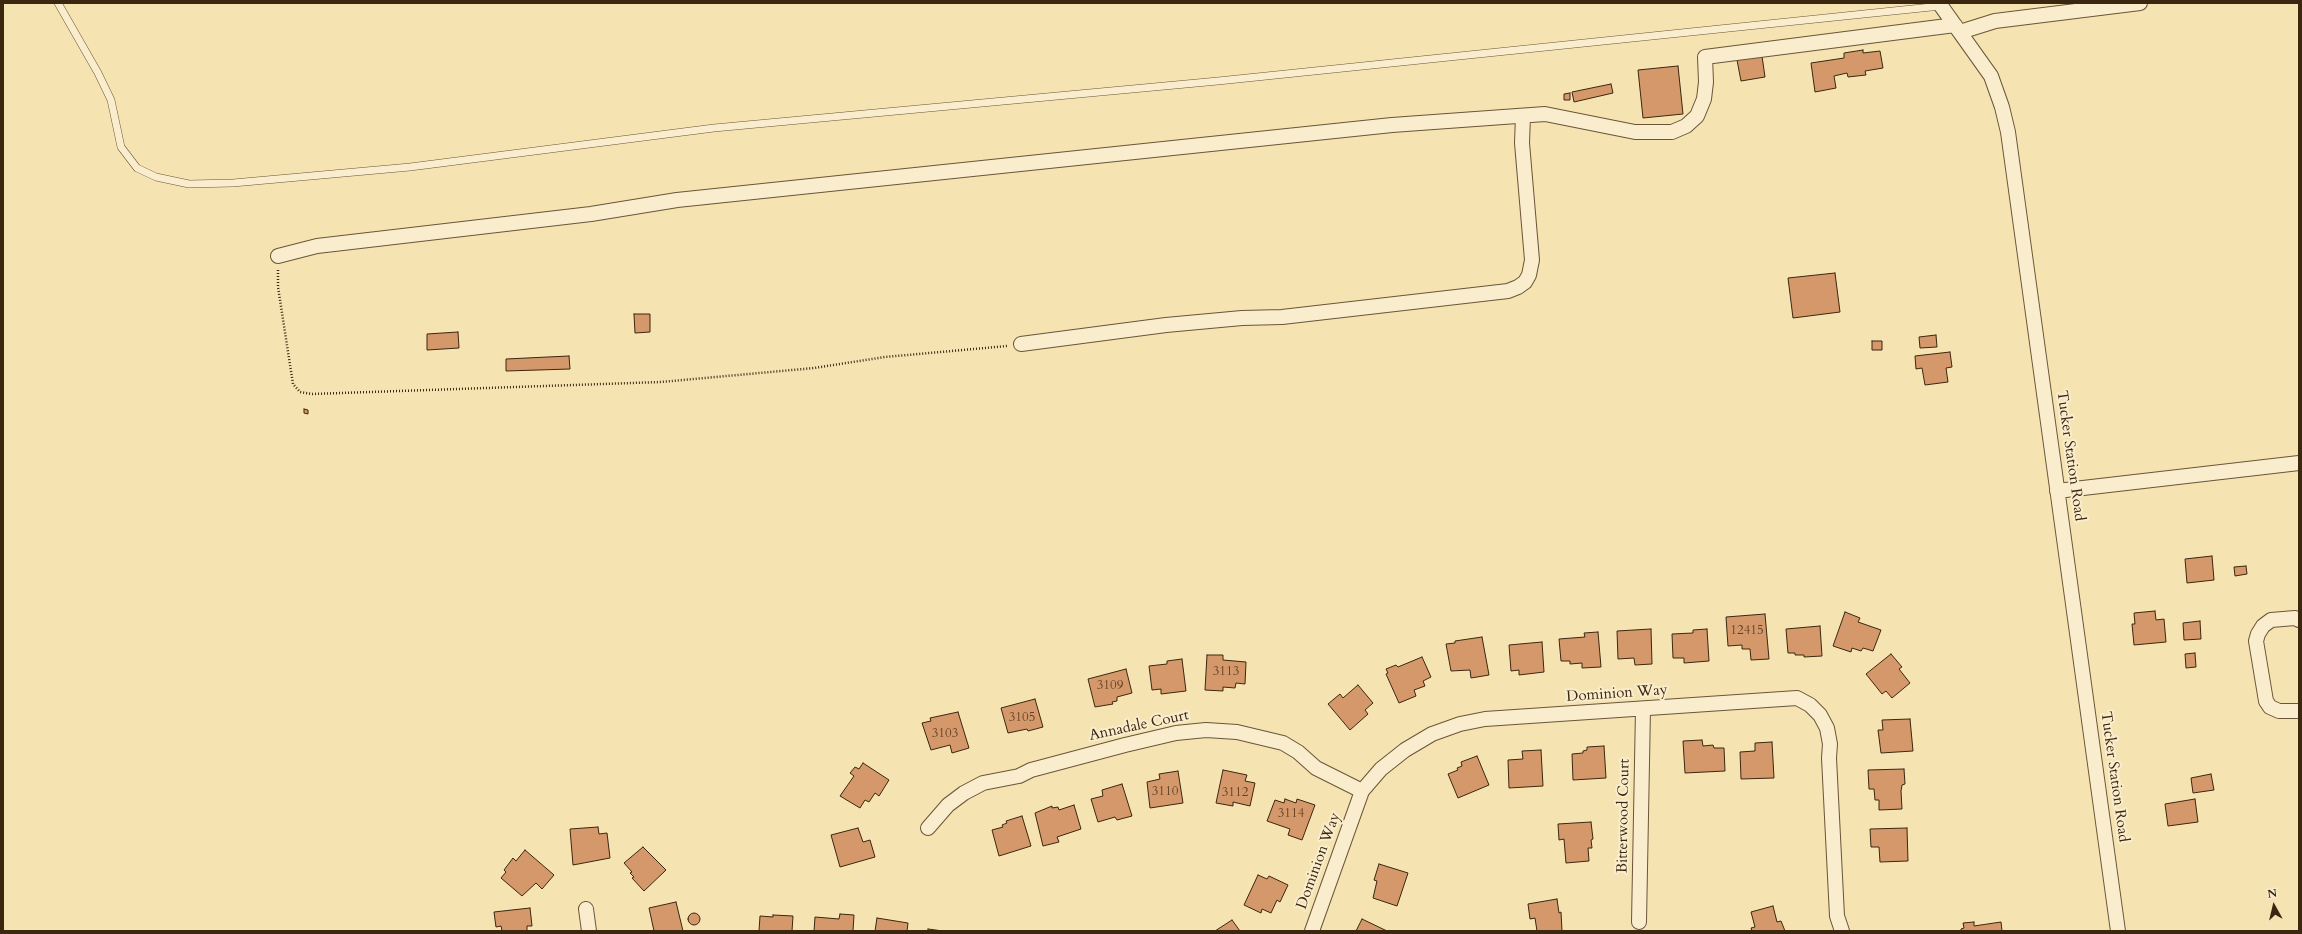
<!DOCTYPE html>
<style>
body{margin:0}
#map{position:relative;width:2302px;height:934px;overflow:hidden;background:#f6e3b2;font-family:Cardo,serif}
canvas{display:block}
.frame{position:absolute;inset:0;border:4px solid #3b2610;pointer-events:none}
.north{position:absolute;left:2254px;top:886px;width:40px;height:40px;-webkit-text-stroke:3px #f9edcd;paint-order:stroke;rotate:352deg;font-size:11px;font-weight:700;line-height:16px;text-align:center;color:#3b2610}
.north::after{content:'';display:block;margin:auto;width:14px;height:18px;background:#3b2610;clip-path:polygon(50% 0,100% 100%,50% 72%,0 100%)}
</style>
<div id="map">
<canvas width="2302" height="934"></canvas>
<div class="frame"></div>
<div class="north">N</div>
</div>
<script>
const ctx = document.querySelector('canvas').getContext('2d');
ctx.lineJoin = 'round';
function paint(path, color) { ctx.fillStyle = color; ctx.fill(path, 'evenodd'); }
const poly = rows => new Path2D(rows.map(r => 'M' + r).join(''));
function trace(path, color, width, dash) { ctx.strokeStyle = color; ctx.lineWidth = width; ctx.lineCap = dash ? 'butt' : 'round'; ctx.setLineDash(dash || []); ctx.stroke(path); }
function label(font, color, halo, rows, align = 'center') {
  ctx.font = font + ' Cardo,serif'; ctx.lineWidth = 4; ctx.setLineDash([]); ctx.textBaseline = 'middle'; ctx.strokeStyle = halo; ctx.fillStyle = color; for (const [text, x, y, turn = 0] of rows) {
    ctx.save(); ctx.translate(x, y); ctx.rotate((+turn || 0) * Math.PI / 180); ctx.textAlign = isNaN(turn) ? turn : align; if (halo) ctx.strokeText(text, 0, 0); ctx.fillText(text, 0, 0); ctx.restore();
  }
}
const building = poly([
 [1863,50,1863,53,1880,51,1883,68,1865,71,1866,75,1848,77,1847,73,1834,76,1836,88,1815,92,1811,63,1844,58,1844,53,1863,50],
 [1762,56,1765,77,1741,81,1737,60,1762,56],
 [1678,66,1683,114,1643,118,1638,70,1678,66],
 [1611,84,1613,93,1574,102,1572,92,1611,84],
 [1570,93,1570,100,1564,100,1564,94,1570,93],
 [1835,273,1840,312,1793,318,1788,278,1835,273],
 [634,314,650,314,650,332,635,333,634,314],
 [458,332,459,348,427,350,427,334,458,332],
 [1936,335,1937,347,1920,348,1919,337,1936,335],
 [1872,341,1882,341,1882,350,1872,350,1872,341],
 [1950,352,1952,367,1946,368,1948,382,1925,385,1922,368,1916,369,1915,356,1950,352],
 [569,356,570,369,506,371,506,359,569,356],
 [304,409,308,410,308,414,304,413,304,409],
 [2212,556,2214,580,2187,583,2185,559,2212,556],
 [2246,566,2247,574,2235,576,2234,567,2246,566],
 [2155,611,2156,620,2164,619,2166,642,2134,645,2132,624,2135,624,2134,613,2155,611],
 [1845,612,1860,618,1858,622,1881,630,1873,651,1863,648,1861,651,1852,648,1851,652,1833,646,1845,612],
 [1765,614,1769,659,1751,660,1750,649,1742,649,1742,645,1728,646,1726,617,1765,614],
 [2200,621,2201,639,2184,640,2183,623,2200,621],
 [1820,626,1822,656,1804,657,1804,655,1795,655,1795,653,1788,653,1786,629,1820,626],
 [1651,629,1652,664,1635,665,1634,658,1618,659,1617,631,1651,629],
 [1707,629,1709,661,1684,663,1684,658,1673,658,1672,634,1693,633,1693,630,1707,629],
 [1598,632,1601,667,1582,668,1582,663,1570,664,1570,661,1561,661,1559,639,1585,637,1584,633,1598,632],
 [1482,637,1489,675,1471,678,1470,670,1451,671,1446,644,1455,643,1455,641,1482,637],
 [1542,642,1544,672,1519,675,1519,670,1511,671,1509,645,1542,642],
 [2195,653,2196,667,2186,668,2185,654,2195,653],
 [1891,654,1902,667,1899,669,1910,683,1892,698,1886,691,1882,694,1866,674,1891,654],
 [1207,655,1223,655,1223,660,1246,662,1245,684,1236,683,1235,688,1223,687,1223,691,1205,690,1207,655],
 [1422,657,1431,677,1423,681,1425,686,1414,690,1416,696,1399,703,1386,674,1388,673,1386,669,1396,665,1398,667,1422,657],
 [1182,659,1186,691,1161,694,1161,689,1152,690,1149,666,1167,664,1167,661,1182,659],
 [1126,669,1132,693,1117,697,1117,701,1112,702,1113,704,1095,707,1088,679,1126,669],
 [1358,685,1373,703,1365,710,1368,714,1350,730,1328,704,1340,694,1343,698,1358,685],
 [1035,699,1043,727,1028,731,1027,729,1008,733,1001,708,1035,699],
 [958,712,969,748,952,753,950,745,931,750,922,723,931,721,930,718,958,712],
 [1910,719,1913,751,1881,753,1878,730,1883,730,1882,720,1910,719],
 [1702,740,1703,746,1713,745,1714,748,1724,748,1725,771,1685,773,1683,741,1702,740],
 [1772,742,1774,778,1741,779,1740,752,1755,751,1755,743,1772,742],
 [1604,746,1606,778,1573,780,1572,754,1583,753,1583,751,1587,750,1587,747,1604,746],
 [1541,750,1543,786,1509,788,1508,760,1523,759,1522,751,1541,750],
 [1477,756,1489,785,1458,798,1448,774,1458,770,1457,768,1462,766,1461,762,1477,756],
 [863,763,889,780,879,796,875,793,869,802,865,800,860,808,840,796,854,776,850,773,855,767,859,769,863,763],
 [1904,769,1905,784,1902,785,1901,791,1902,809,1879,810,1879,800,1875,800,1874,789,1869,789,1868,770,1904,769],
 [1223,770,1247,775,1245,781,1255,783,1250,806,1233,802,1233,806,1216,803,1223,770],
 [1178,771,1183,803,1150,808,1147,782,1160,779,1159,774,1178,771],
 [2211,774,2214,790,2193,793,2191,778,2211,774],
 [1122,784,1132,816,1117,820,1115,817,1098,822,1091,799,1103,796,1102,790,1122,784],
 [1285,799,1296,803,1297,799,1315,805,1302,840,1288,835,1290,829,1267,821,1275,800,1284,803,1285,799],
 [2195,799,2198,822,2168,826,2165,804,2195,799],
 [1074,805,1081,829,1057,837,1059,842,1043,846,1035,813,1052,806,1052,808,1058,807,1059,810,1074,805],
 [1022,816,1031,846,999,856,992,830,1003,827,1002,825,1007,823,1006,821,1022,816],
 [1591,822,1593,839,1591,840,1592,848,1588,848,1589,861,1566,863,1564,839,1559,840,1558,824,1591,822],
 [598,827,599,834,607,833,610,858,573,865,570,829,598,827],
 [858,828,863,842,870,840,875,857,840,867,831,835,858,828],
 [1907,828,1908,861,1880,862,1879,847,1871,847,1870,829,1907,828],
 [643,847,666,870,644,891,632,878,634,877,630,873,632,872,624,863,643,847],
 [525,850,554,875,542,889,536,883,522,896,501,878,506,872,504,870,513,858,516,861,525,850],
 [1379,864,1408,873,1397,906,1373,898,1377,881,1374,880,1379,864],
 [1258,875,1267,879,1269,876,1288,885,1280,902,1277,900,1271,913,1262,909,1261,913,1244,905,1258,875],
 [1557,899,1559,913,1561,912,1562,931,1537,931,1535,918,1530,919,1528,904,1557,899],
 [676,902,683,931,654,931,649,908,676,902],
 [1773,906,1777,922,1781,921,1785,931,1752,931,1751,928,1755,927,1751,912,1773,906],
 [530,908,532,926,527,926,527,931,502,931,501,926,496,927,494,912,530,908],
 '688 919a6 6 0 1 1 12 0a6 6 0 1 1-12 0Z',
 [840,914,854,915,853,931,814,931,815,917,839,919,840,914],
 [773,915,793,916,792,931,759,931,760,916,773,917,773,915],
 [877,918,908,923,907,931,875,931,877,918],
 [1362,919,1387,931,1356,931,1362,919],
 [1232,920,1240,931,1215,931,1232,920],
 [1974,922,1974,926,2001,922,2002,931,1961,931,1961,929,1964,928,1963,923,1974,922],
 [928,929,943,931,928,931,928,929]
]);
paint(building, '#d4986a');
trace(building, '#3b2610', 1);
const lane = poly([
 [58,3,98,73,111,100,121,147,137,168,156,177,189,184,233,183,410,167,714,128,1218,81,1941,6]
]);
const street = poly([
 [1939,3,1991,76,2002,107,2008,132,2118,931],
 [1960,32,1995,21,2140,3],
 [278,256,317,246,591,214,677,200,1392,125,1545,114,1635,132,1672,132,1686,126,1697,116,1704,99,1706,82,1705,57,1955,25],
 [1021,344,1166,325,1242,318,1282,317,1482,294,1508,291,1518,287,1525,282,1529,275,1532,260,1522,143,1523,116],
 [2057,491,2299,463],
 [2299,620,2295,618,2271,620,2263,626,2258,634,2256,641,2266,701,2270,707,2279,711,2299,711],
 [928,828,948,805,964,793,983,783,1019,776,1031,770,1125,745,1176,733,1206,730,1237,732,1283,743,1298,752,1316,768,1362,791],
 [586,909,589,931],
 [1639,922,1643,709],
 [1312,931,1362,791,1381,769,1405,750,1432,734,1460,724,1485,719,1797,698,1810,705,1820,715,1827,728,1830,744,1829,758,1837,916,1842,931]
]);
trace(lane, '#6a5538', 8);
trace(street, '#6a5538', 16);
trace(poly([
 [278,270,278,287,293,384,300,392,312,394,661,382,814,368,885,357,1007,346]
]), '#3b2610', 2.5, [1, 2]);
trace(lane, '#f9edcd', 7);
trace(street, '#f9edcd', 14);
label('13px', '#614226', null, [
 ["12415",1747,631],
 ["3113",1226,672],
 ["3109",1110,686],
 ["3105",1022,718],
 ["3103",945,734],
 ["3110",1165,792],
 ["3112",1235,793],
 ["3114",1291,814]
]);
label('15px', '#3b2610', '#f9edcd', [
 ["Tucker Station Road",2070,456,82],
 ["Dominion Way",1617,694,-4],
 ["Annadale Court",1139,726,-12],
 ["Tucker Station Road",2114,777,82],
 ["Bitterwood Court",1624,816,-89],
 ["Dominion Way",1319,861,-70]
]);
</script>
